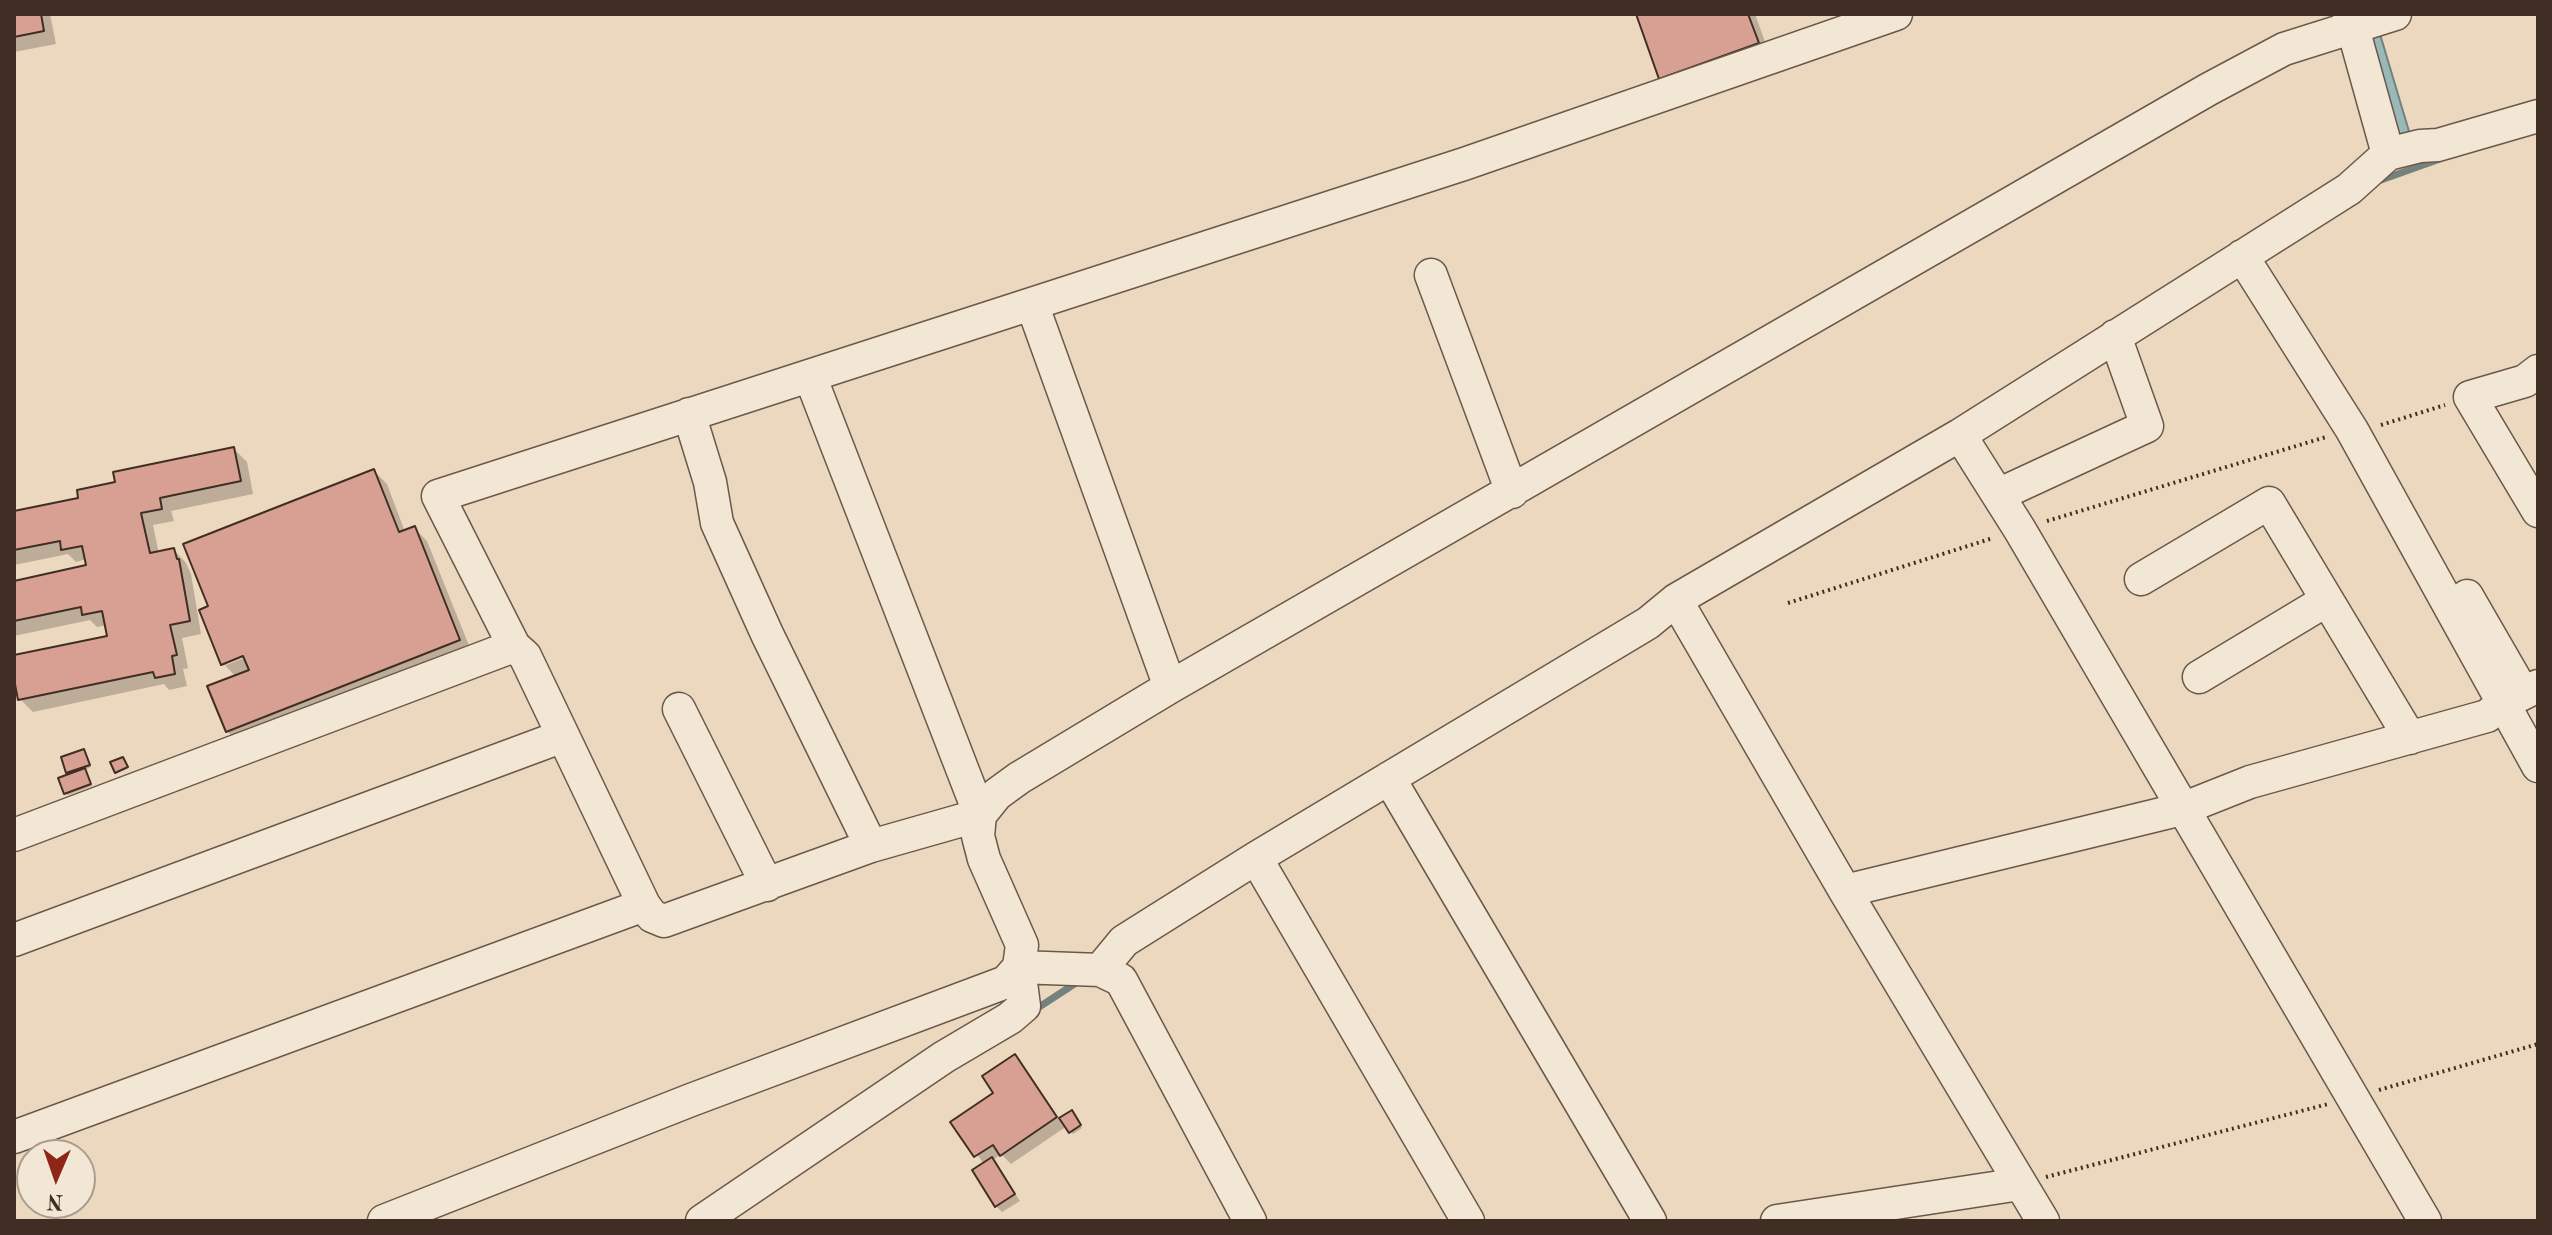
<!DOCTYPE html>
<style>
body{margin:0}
#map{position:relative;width:2552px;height:1235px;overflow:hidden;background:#ebd8bf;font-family:"Old Standard TT",serif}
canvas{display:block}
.frame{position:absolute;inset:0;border:16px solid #402e24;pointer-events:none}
.north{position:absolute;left:16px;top:1139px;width:80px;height:80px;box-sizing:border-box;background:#f2e6d5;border:2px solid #ab9c8e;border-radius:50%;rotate:182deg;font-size:22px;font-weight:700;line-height:32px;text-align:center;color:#402e24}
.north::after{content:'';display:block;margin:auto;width:28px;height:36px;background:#8f2418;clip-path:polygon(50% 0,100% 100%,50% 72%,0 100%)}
</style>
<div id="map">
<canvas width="2552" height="1235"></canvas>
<div class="frame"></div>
<div class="north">N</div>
</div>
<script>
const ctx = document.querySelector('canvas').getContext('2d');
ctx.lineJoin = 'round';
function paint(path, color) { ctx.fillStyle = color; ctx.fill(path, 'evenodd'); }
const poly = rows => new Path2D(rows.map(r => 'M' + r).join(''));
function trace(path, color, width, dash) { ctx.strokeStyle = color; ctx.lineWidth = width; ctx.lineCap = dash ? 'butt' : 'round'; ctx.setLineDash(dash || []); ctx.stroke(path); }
const water = poly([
 [2353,14,2374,14,2411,138,2390,146,2353,14]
]);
paint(water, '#99b9b8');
trace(water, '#75817d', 2);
paint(poly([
 [14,14,50,14,56,44,14,52],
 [1638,14,1755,14,1770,56,1674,91,1661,78],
 [234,449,247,462,253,494,171,511,174,521,153,525,159,554,174,550,186,563,191,574,201,634,182,638,188,668,183,669,187,686,169,690,164,684,33,712,20,699,14,686,14,657,110,638,107,625,97,627,90,620,14,636,14,583,89,567,87,559,76,562,68,554,14,565,14,513,81,499,118,484],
 [374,471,387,484,405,532,414,528,427,541,472,653,240,744,227,731,236,677,223,663,210,607],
 [252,650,254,654,226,665,226,660],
 [84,751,91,767,84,770,92,786,68,795,65,793,72,775,68,772],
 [1014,1056,1024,1066,1060,1120,1074,1115,1082,1128,1073,1134,1067,1126,1011,1164,1001,1154,993,1160,1020,1201,1002,1212,996,1206,984,1164,953,1122,996,1093]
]), '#0003');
trace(poly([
 [2381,180,2440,159],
 [1033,1011,1079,981]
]), '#75817d', 7);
const building = poly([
 [14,14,41,14,44,31,14,37,14,14],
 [1636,14,1748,14,1759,43,1659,79,1636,14],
 [234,447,241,481,160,498,162,509,141,513,150,553,174,548,177,559,179,559,190,621,170,625,177,655,172,656,175,674,155,678,153,672,18,700,14,679,14,655,107,636,102,611,82,615,81,607,14,621,14,581,86,565,82,546,61,550,60,541,14,550,14,511,78,498,77,490,115,482,113,472,234,447],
 [374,469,399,532,415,526,460,640,226,732,207,686,249,670,243,656,221,665,199,610,208,606,183,544,374,469],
 [84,749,90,765,66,773,61,757,84,749],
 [123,757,128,767,115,773,110,762,123,757],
 [85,768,91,784,64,794,58,778,85,768],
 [1015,1054,1057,1117,1000,1156,993,1145,974,1157,950,1122,993,1093,982,1076,1015,1054],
 [1072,1110,1081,1125,1069,1133,1059,1118,1072,1110],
 [992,1157,1015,1194,995,1207,972,1170,992,1157]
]);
paint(building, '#d8a093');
trace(building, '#402e24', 2);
const minor = poly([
 [1896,14,1464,164,438,496,514,646,525,656,644,905,652,916,664,921,871,846,980,815,997,794,1019,778,1170,687,2209,89,2284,49,2395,14],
 [2349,14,2388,154],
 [2242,256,2352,430,2538,766],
 [1431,275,1512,492],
 [1032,304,1170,687],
 [2538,371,2525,381,2470,397,2538,511],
 [689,414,710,482,717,523,767,634,871,846],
 [1960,435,2020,530,2425,1221],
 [1998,495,2147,426,2115,336],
 [2141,579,2269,503,2410,738],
 [2467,596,2523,693],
 [1676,600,1845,891,2043,1221],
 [2199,677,2327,600],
 [679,709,767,885],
 [1389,778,1650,1221],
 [14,835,514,646],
 [1256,858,1468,1221],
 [1845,891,2182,809,2250,782,2487,716,2502,704,2538,686],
 [14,940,563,736],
 [1019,967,1100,970,1121,980,1250,1221],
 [1100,970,1124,941,1256,858,1648,623,1676,600,1960,435,2349,189,2388,154,2420,146,2438,145,2538,116],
 [14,1137,644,905],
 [384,1221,691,1100,1006,982,1019,967],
 [702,1221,944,1057,1010,1018,1024,1006,1019,967,1022,945,984,859,978,836,980,815,810,376],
 [1777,1221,2020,1184]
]);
trace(minor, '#6b584b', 35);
trace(poly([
 [2381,425,2445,405],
 [2047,521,2326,437],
 [1788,603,1993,538],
 [2379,1090,2538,1044],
 [2046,1177,2328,1104]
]), '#402e24', 4, [2, 4]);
trace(minor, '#f2e6d5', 32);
</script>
